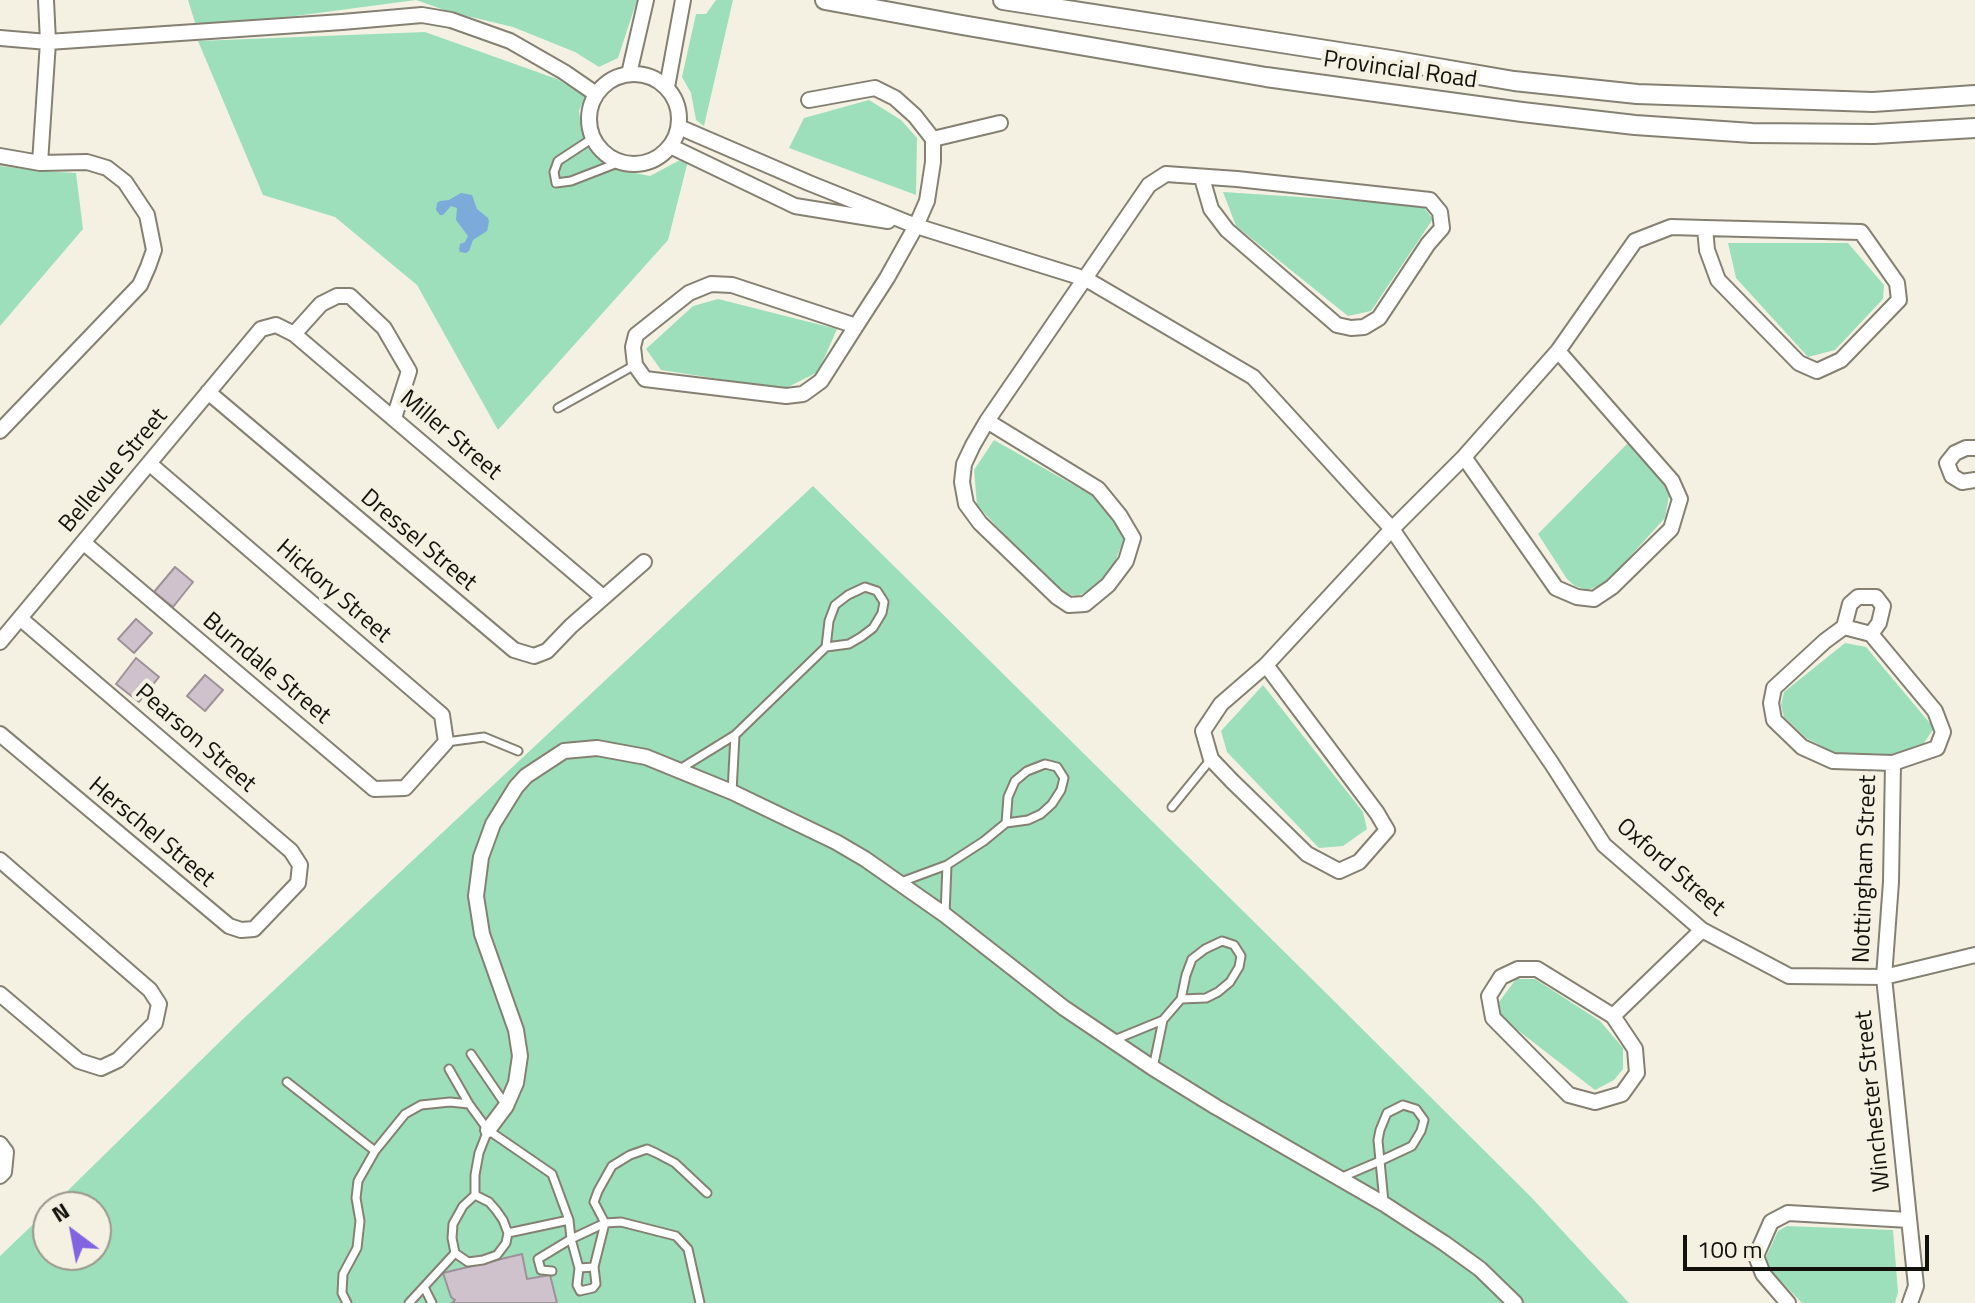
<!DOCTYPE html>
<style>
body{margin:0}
#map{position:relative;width:1975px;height:1303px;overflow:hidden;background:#f5f1e2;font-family:"Titillium Web",sans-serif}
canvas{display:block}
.north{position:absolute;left:32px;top:1191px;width:80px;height:80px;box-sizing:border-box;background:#f5f1e2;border:2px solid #9a978c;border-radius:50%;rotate:328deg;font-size:22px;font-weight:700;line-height:32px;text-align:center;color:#12110c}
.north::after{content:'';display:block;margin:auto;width:28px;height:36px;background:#8264e0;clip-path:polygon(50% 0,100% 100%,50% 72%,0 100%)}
.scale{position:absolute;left:1683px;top:1235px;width:246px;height:36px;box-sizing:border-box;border:4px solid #12110c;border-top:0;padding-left:10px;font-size:24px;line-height:28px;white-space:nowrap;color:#12110c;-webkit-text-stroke:6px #f5f1e2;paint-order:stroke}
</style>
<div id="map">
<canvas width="1975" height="1303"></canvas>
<div class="north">N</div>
<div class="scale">100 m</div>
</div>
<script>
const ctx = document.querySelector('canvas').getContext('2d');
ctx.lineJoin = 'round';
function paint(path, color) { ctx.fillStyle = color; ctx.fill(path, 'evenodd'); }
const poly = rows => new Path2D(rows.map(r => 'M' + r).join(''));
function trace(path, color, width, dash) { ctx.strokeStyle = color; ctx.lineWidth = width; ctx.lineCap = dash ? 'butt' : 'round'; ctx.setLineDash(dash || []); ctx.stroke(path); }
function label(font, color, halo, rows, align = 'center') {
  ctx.font = font + ' "Titillium Web",sans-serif'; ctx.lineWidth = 8; ctx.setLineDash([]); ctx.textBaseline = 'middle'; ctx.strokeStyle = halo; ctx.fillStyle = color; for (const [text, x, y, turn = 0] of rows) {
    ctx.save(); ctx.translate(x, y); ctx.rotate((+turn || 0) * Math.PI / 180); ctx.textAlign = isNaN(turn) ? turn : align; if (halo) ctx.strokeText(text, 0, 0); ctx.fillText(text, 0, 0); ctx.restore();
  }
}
paint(poly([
 [188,0,637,0,618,58,599,67,575,52,513,27,450,12,416,0,197,29],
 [716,0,733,0,704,126,696,120,691,93,682,77,696,14,706,14],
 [425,32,557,79,585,96,579,111,582,129,595,150,614,169,650,176,680,160,688,161,668,240,498,430,417,285,335,217,263,195,198,41],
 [869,100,901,120,917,138,916,195,789,148,804,118],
 [0,166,39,171,76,173,83,229,0,326],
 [1223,192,1422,205,1433,219,1371,311,1348,316,1236,226],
 [1728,243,1848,243,1884,285,1883,299,1835,350,1808,357,1736,278],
 [718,299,837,329,818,372,784,389,661,370,646,349,693,306],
 [994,440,1093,496,1125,536,1108,580,1078,596,1059,593,977,505,974,470],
 [1628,443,1663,480,1669,496,1665,518,1606,583,1588,590,1575,586,1567,579,1538,534],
 [813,486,1327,994,1532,1198,1629,1303,0,1303,0,1256,48,1210,48,1255,96,1255,96,1207,51,1207,242,1020],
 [1845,643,1866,647,1934,728,1924,743,1894,754,1837,754,1806,738,1784,717,1781,705,1784,692],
 [1263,685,1363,812,1367,829,1343,846,1319,848,1227,752,1221,731],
 [1516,979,1535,979,1600,1021,1623,1048,1623,1069,1614,1080,1595,1090,1502,1018,1499,1002],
 [1787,1226,1893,1230,1898,1292,1895,1303,1802,1303,1770,1270,1766,1257,1778,1231]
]), '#9ddfbb');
paint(poly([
 [461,193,472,195,477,209,488,218,489,222,487,231,473,240,469,251,466,253,460,252,459,249,460,244,465,242,468,236,456,220,457,208,451,206,443,215,440,215,436,210,437,203,440,201,449,200]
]), '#7caadb');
const building = poly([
 [175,567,193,582,173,607,154,592,175,567],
 [136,619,152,633,134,653,118,639,136,619],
 [136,658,159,677,139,702,116,684,136,658],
 [205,675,223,690,205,711,187,696,205,675],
 [522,1254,527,1279,550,1275,557,1303,452,1303,455,1300,451,1297,443,1273,522,1254]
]);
paint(building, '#d0c2cc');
trace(building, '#9e919a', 2);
const service = poly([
 [593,138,558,161,554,172,556,183,571,181,620,162],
 [558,408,635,365],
 [735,735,826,647,849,644,861,637,873,628,882,613,884,602,877,591,865,587,848,595,835,605,829,621,826,647],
 [446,742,484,737,518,751],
 [680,769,735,735,732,792],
 [1172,807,1211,759],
 [901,882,947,865,984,841,1006,823,1028,820,1041,814,1052,804,1061,790,1064,778,1057,767,1045,764,1027,771,1015,781,1008,797,1006,823],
 [945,915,947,865],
 [1114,1040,1163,1020,1181,999,1186,975,1192,959,1205,949,1222,941,1234,945,1241,956,1239,967,1230,982,1218,992,1206,998,1181,999],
 [471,1054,505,1104],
 [1153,1068,1163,1020],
 [449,1069,469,1104],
 [287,1082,375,1151],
 [1340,1178,1380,1161,1412,1146,1421,1131,1424,1120,1416,1109,1403,1105,1387,1113,1380,1130,1378,1140,1380,1161,1384,1202],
 [475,1195,489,1202,496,1210,503,1220,508,1233,506,1243,497,1255,483,1260,468,1262,455,1253,452,1238,453,1224,463,1206,475,1195,475,1175,479,1153,488,1130],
 [508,1233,569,1220],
 [579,1268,594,1267,605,1223,594,1202,598,1191,612,1166,630,1155,647,1149,656,1153,675,1163,707,1193],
 [552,1271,541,1270,538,1259,571,1239,605,1223,621,1222,676,1236,688,1249,700,1303],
 [424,1287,432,1303],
 [347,1303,342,1293,343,1274,357,1248,360,1221,356,1198,358,1181,375,1151,405,1114,421,1105,450,1102,469,1104,488,1130,552,1174,569,1220,571,1239,579,1268,577,1285,580,1291,593,1288,596,1284,594,1267],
 [409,1303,455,1253]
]);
const minor = poly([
 [0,38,48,42,342,22,422,15,451,20,510,41,564,72,596,94],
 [629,74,646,0],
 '589 119a45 45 0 1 1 90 0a45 45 0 1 1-90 0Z',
 [667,87,683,0],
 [809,100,875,88,895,98,915,116,933,139,933,162,927,201,916,226,887,278,856,326,821,381,803,394,786,396,645,379,635,365,633,347,636,335,689,293,711,284,732,285,856,326],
 [679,127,809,183,916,226,1086,279,1253,377,1392,529,1552,764,1604,845,1702,930,1789,976,1884,977,1975,955],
 [933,139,1000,123],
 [670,146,795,206,888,221],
 [0,156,40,163,87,162,107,168,125,182,147,215,154,250,148,267,140,285,0,431],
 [40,163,48,42,46,0],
 [261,329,276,325,294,334,603,597],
 [294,334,321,304,337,296,350,296,384,328,409,371,394,418],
 [208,392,514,650,534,656,547,651,571,626,644,562],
 [987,421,1098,489,1120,516,1133,538,1126,561,1108,585,1085,604,1069,605,1057,597,980,523,966,504,962,482,964,464,973,445,987,421,1149,185,1166,174,1237,179,1430,200,1440,212,1442,228,1428,244,1379,318,1364,327,1351,328,1337,325,1227,230,1211,209,1202,178],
 [1975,448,1966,448,1955,453,1947,463,1952,476,1962,482,1975,480],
 [1464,457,1556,588,1577,597,1594,599,1612,587,1671,529,1680,499,1672,481,1558,351],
 [84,543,374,789,405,788,446,742,442,715,150,464],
 [1844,627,1871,634,1935,711,1943,732,1937,748,1893,763,1833,761,1802,747,1774,720,1771,703,1774,688,1825,641,1844,627],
 [1844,627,1850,604,1858,597,1876,597,1883,606,1879,623,1871,634],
 [0,642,261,329],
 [1266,665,1377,813,1387,830,1359,862,1339,871,1307,854,1232,781,1211,759,1203,731,1221,704,1266,665,1392,529,1464,457,1558,351,1635,241,1671,227,1705,228,1861,232,1897,283,1899,300,1841,360,1817,371,1799,363,1718,280,1707,250,1705,228],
 [0,734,229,926,241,930,254,929,298,883,300,865,291,851,21,619],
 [1893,763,1891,882,1884,977,1916,1286,1910,1303],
 [0,860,150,990,159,1004,155,1023,118,1060,101,1068,79,1061,0,994],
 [1518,969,1537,969,1613,1016,1635,1049,1637,1073,1622,1094,1595,1102,1569,1095,1493,1018,1489,996,1501,977,1518,969],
 [1613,1016,1702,930],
 [488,1130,506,1106,516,1083,520,1056,516,1030,482,934,476,896,481,857,493,824,516,787,526,776,564,751,597,748,646,757,732,792,836,842,865,859,945,915,1064,1008,1153,1068,1216,1107,1384,1204,1444,1243,1480,1269,1515,1303],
 [0,1144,6,1152,4,1172,0,1176],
 [1788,1303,1763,1274,1756,1256,1771,1222,1788,1213,1909,1220]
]);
const tertiary = poly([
 [825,0,962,25,1266,77,1522,112,1635,125,1752,133,1874,134,1975,128],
 [1003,0,1391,60,1514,81,1637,94,1873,102,1975,95]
]);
trace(service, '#848072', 11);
trace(minor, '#848072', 18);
trace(tertiary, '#848072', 22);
trace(service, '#fff', 7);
trace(minor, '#fff', 14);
trace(tertiary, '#fff', 18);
label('24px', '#12110c', '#f5f1e2', [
 ["Provincial Road",1400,71,8],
 ["Miller Street",450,436,40],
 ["Bellevue Street",114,471,-50],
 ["Dressel Street",418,541,40],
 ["Hickory Street",333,592,41],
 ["Burndale Street",266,669,40],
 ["Pearson Street",195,739,41],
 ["Herschel Street",151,833,40],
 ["Oxford Street",1670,868,41],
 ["Nottingham Street",1866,869,-88],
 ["Winchester Street",1874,1101,-96]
]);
</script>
